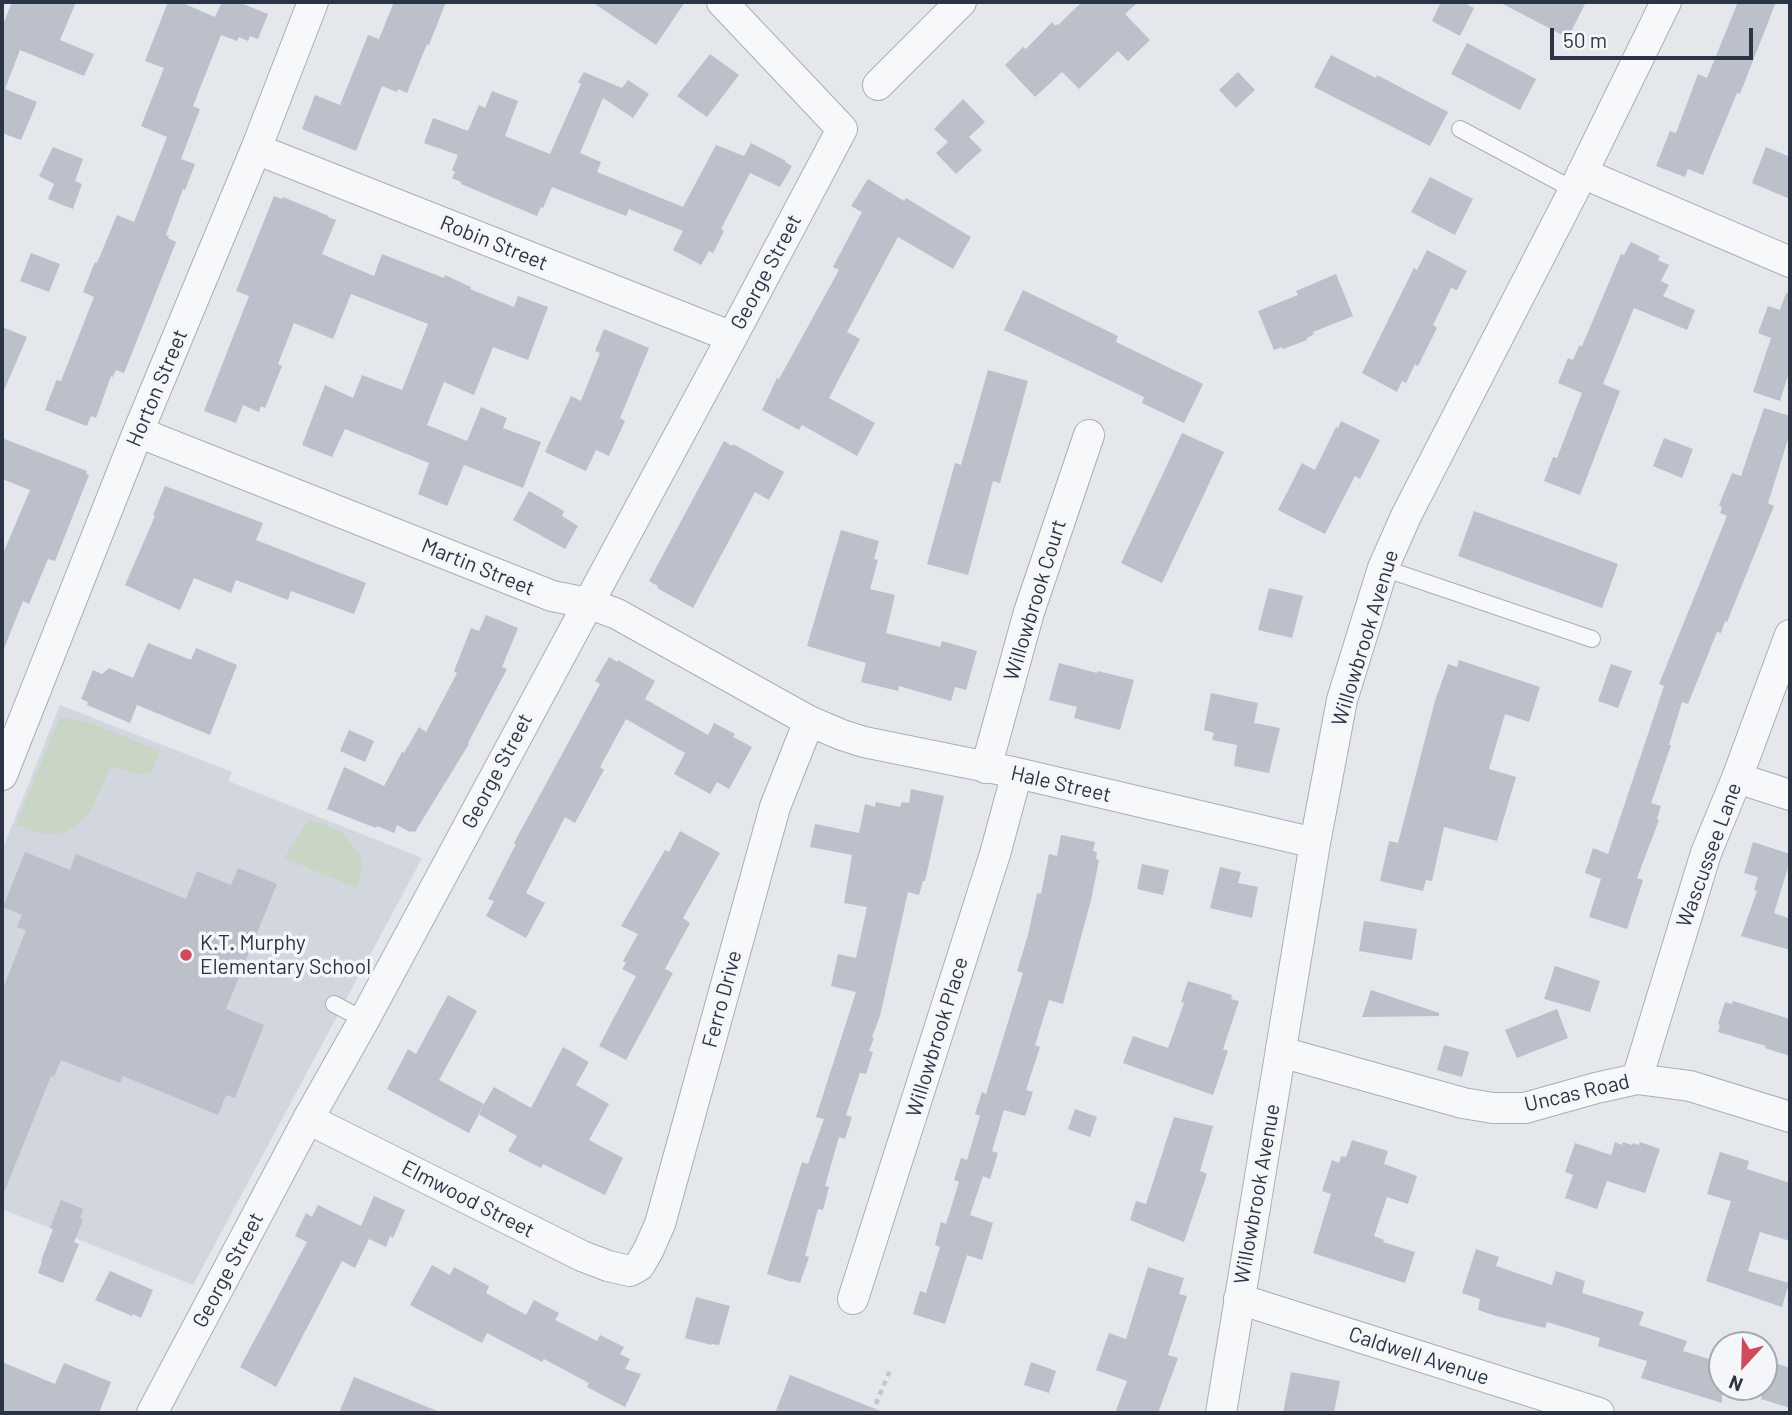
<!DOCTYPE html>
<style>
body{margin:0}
#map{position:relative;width:1792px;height:1415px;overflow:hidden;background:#e4e7ec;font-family:Barlow,sans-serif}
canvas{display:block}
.frame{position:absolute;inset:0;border:4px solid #2b3445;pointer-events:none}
.north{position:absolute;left:1708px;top:1331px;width:70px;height:70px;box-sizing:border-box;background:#f4f6f9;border:2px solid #a4a8b1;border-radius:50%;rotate:202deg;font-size:19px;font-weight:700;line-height:28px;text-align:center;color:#2b3445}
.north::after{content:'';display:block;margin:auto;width:24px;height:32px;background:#d1495b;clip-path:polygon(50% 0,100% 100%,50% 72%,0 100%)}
.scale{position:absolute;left:1550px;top:28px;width:203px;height:32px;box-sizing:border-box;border:4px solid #2b3445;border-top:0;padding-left:9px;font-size:21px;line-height:24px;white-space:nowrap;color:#2b3445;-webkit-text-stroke:5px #f4f6f9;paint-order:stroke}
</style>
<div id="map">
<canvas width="1792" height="1415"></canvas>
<div class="frame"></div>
<div class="north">N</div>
<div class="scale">50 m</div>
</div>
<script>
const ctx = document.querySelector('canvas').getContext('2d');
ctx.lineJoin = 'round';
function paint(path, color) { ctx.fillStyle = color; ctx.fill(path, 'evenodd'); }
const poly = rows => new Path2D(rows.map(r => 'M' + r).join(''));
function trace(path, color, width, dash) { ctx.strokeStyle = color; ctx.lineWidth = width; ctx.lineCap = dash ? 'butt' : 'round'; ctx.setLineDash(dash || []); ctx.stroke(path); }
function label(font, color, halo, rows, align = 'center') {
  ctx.font = font + ' Barlow,sans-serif'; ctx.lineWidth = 7; ctx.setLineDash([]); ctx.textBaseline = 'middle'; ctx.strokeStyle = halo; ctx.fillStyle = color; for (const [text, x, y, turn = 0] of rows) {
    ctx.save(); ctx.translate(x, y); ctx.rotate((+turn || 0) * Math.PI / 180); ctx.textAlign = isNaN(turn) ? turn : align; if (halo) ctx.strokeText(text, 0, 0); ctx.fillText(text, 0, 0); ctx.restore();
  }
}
paint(poly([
 [60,705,232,772,228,781,422,858,193,1285,2,1209,2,851]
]), '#d2d6de');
paint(poly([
 [60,717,88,722,160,751,152,771,146,774,132,773,111,766,90,812,76,825,62,833,49,834,33,831,16,825],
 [311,821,318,822,342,832,360,855,363,866,356,888,284,858,300,834,304,826]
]), '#c9d6c5');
paint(poly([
 [12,2,76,2,60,40,94,54,84,76,20,50,5,89,37,102,21,140,2,133,2,27],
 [168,2,180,2,215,17,222,2,238,2,268,14,258,39,250,36,248,41,239,37,237,41,221,35,193,106,200,109,181,159,195,164,185,190,183,189,166,235,169,236,168,238,176,242,124,373,116,370,113,377,111,376,96,418,91,416,87,426,45,410,56,381,57,380,61,381,94,297,83,292,95,262,97,263,117,215,134,222,167,137,141,126,164,68,145,61],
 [394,2,446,2,429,45,427,44,407,93,398,89,397,92,382,86,356,151,302,129,315,95,340,105,368,35,379,39],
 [592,2,685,2,656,45],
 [1082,2,1138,2,1125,14,1150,40,1128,61,1118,51,1079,89,1062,72,1035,97,1005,65,1023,47,1026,49,1052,22,1055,26,1056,24,1058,25],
 [1441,2,1462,2,1474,8,1460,36,1432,21],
 [1499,2,1586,2,1568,38],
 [1738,2,1776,2,1740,94,1737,93,1703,175,1688,169,1685,177,1656,166,1670,131,1676,133,1698,74,1707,78],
 [1467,43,1536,79,1520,110,1451,74],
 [710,54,739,75,707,117,677,96],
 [1331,55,1376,78,1377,75,1448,112,1430,146,1314,87],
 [584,72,622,88,628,80,649,94,633,118,603,98,580,153,601,162,597,172,683,207,716,145,744,156,751,143,786,161,785,162,792,166,780,187,750,173,721,229,724,231,713,253,709,251,701,265,673,250,683,231,629,209,626,216,552,187,543,208,541,207,537,216,461,184,461,182,452,178,455,172,452,170,458,155,424,143,433,118,468,131,479,105,485,108,492,91,518,101,505,136,550,154,581,84,578,82],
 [1238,72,1255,90,1236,108,1219,90],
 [963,99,985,122,969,137,982,150,956,174,936,153,948,142,934,129],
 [53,147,83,159,75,181,82,184,73,209,48,199,54,184,39,176],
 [1766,147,1790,157,1790,199,1752,183],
 [1430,177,1473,199,1455,235,1411,212],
 [868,179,904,201,906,198,971,237,953,269,898,237,847,332,860,339,829,398,875,423,857,456,802,425,799,430,762,410,777,378,779,379,839,270,833,267,862,212,851,206],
 [274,196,282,199,283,197,329,216,328,217,336,220,322,254,374,276,382,254,444,278,445,275,471,287,470,289,514,307,518,296,548,307,528,360,493,347,474,395,444,382,427,425,467,441,481,407,507,418,503,428,541,442,523,488,464,465,447,506,418,494,429,463,345,429,332,457,302,445,325,385,353,398,362,375,402,390,428,324,351,294,333,339,294,323,278,364,282,366,265,408,261,406,259,412,243,405,236,423,204,411,249,296,236,291],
 [1631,242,1660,256,1658,260,1669,265,1661,281,1669,285,1663,296,1695,310,1687,330,1634,308,1603,384,1620,391,1580,495,1544,481,1553,457,1557,458,1582,393,1558,383,1568,358,1573,360,1579,346,1582,346,1621,254,1624,255],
 [1427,250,1467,271,1457,290,1451,288,1433,325,1437,328,1418,366,1415,364,1406,383,1402,381,1397,392,1362,373,1410,276,1414,268,1417,270],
 [31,253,60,264,49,292,20,281],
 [1336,274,1353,316,1313,332,1314,334,1307,338,1307,340,1283,349,1282,347,1274,350,1258,311,1298,295,1296,291],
 [1023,290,1118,336,1116,342,1203,384,1184,423,1142,403,1144,397,1004,330],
 [1786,293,1790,294,1790,369,1780,401,1753,392,1771,338,1758,333,1768,306,1780,310],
 [2,327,27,337,2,395],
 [604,329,649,348,620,418,625,421,609,456,596,450,586,471,545,452,571,396,581,401,600,353,595,351],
 [988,370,1028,381,1000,483,993,481,968,575,927,564,955,463,961,465],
 [1764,408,1790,416,1790,433,1768,503,1774,506,1727,622,1725,621,1721,633,1717,632,1688,704,1682,702,1669,745,1671,745,1651,803,1661,806,1657,819,1659,820,1637,878,1643,880,1627,929,1589,917,1601,879,1585,873,1593,848,1608,854,1664,686,1659,684,1727,516,1720,513,1722,507,1719,505,1732,473,1741,476],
 [1341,421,1380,440,1360,479,1355,476,1325,534,1278,510,1302,463,1315,470,1336,427,1338,428],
 [1182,433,1224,452,1162,583,1121,563],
 [2,438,87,471,86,474,89,475,55,561,48,559,29,604,23,601,3,651,2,556,30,490,2,479],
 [1664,438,1693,449,1682,478,1653,466],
 [724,441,732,446,733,444,784,472,769,500,755,492,693,608,657,588,658,586,649,581],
 [165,486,263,523,256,540,366,583,354,614,291,591,288,600,236,580,231,593,194,578,180,610,125,585,155,516,153,515],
 [529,491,564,511,562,516,578,526,565,549,513,520],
 [1474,511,1618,564,1602,608,1458,556],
 [841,530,879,541,874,559,878,560,870,589,895,595,886,633,940,647,942,641,977,651,966,690,955,687,951,701,899,686,898,691,861,682,866,663,807,646],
 [1269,588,1303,596,1292,638,1258,630],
 [486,615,518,628,502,667,507,669,468,743,469,744,415,832,411,831,410,832,397,825,394,833,377,826,376,828,327,809,344,767,384,786,402,752,404,753,419,727,426,732,457,673,454,671,471,628,479,631],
 [148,643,191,660,196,648,237,665,210,735,137,705,130,723,87,705,88,702,81,699,93,670,102,674,109,668,133,678],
 [609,657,617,662,618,660,655,681,645,699,708,735,714,723,735,734,733,737,752,747,729,789,717,782,710,794,674,774,685,753,626,719,600,767,604,770,575,823,565,817,526,893,545,903,526,938,486,916,494,901,488,899,516,844,514,843,600,684,595,681],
 [1459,660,1540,687,1529,722,1505,714,1489,769,1516,777,1497,841,1444,827,1432,881,1426,880,1423,891,1380,881,1389,841,1398,843,1435,701,1448,664,1457,667],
 [1059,663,1097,673,1098,671,1134,680,1120,730,1074,718,1077,707,1049,700],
 [1611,664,1632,671,1618,708,1598,701],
 [1211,693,1258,703,1254,723,1280,728,1269,773,1234,766,1237,745,1212,740,1214,733,1204,730],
 [349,730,374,741,365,762,340,751],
 [911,789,944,796,925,881,923,881,919,895,908,892,880,1016,872,1037,874,1038,869,1051,873,1052,866,1074,860,1073,846,1115,852,1117,845,1139,839,1137,825,1186,829,1187,823,1210,818,1209,805,1256,809,1257,800,1283,793,1281,792,1282,767,1274,802,1162,808,1164,824,1119,816,1117,856,992,831,986,838,954,856,958,867,907,844,903,852,855,810,847,815,824,859,833,865,804,875,807,876,802,900,807,902,802,909,803],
 [680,831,720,853,683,918,690,923,665,969,673,973,626,1060,599,1046,636,976,622,969,626,963,623,961,638,934,621,926,665,850,669,852],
 [1061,835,1095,842,1093,851,1097,852,1096,859,1099,860,1091,900,1063,1004,1049,1000,1035,1045,1040,1047,1026,1090,1033,1092,1025,1116,1004,1110,992,1151,998,1153,990,1179,983,1176,970,1215,993,1223,982,1260,967,1255,945,1324,913,1314,920,1291,926,1293,940,1247,935,1245,941,1222,946,1224,959,1182,954,1180,961,1158,967,1160,980,1116,975,1114,982,1092,986,1094,1023,973,1017,971,1028,935,1037,893,1041,894,1049,854,1057,856],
 [1753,842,1790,854,1790,861,1774,913,1790,919,1790,950,1741,936,1757,891,1754,890,1758,877,1744,873],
 [25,852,70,870,76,854,186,899,197,871,231,885,238,868,277,884,226,1009,264,1025,235,1098,226,1095,218,1115,123,1076,120,1083,61,1060,54,1077,51,1076,3,1195,2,991,26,930,17,927,22,915,3,907],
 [1142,864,1169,870,1163,895,1137,889],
 [1220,867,1241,872,1238,883,1258,887,1252,918,1210,908],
 [1364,921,1417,929,1412,960,1359,951],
 [1555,966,1600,981,1590,1012,1544,999],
 [1188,981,1232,995,1231,999,1239,1001,1223,1049,1228,1051,1213,1095,1123,1063,1133,1036,1168,1048,1184,1003,1181,1002],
 [1371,990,1439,1013,1439,1016,1362,1017],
 [448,995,477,1011,439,1080,484,1104,469,1133,387,1089,408,1049,416,1054],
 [1733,1001,1790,1019,1790,1056,1765,1048,1766,1046,1718,1032,1720,1025,1718,1024,1725,1002,1732,1004],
 [1557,1009,1568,1038,1517,1058,1505,1030],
 [1444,1045,1469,1052,1462,1077,1437,1070],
 [563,1047,589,1062,576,1085,609,1104,589,1140,623,1158,605,1195,543,1164,541,1168,508,1151,517,1136,478,1114,494,1087,531,1108],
 [1075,1109,1097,1117,1090,1137,1068,1129],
 [1174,1117,1213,1126,1200,1171,1207,1174,1184,1242,1130,1220,1136,1201,1146,1204],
 [1352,1140,1388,1151,1384,1164,1417,1176,1408,1204,1387,1197,1374,1236,1384,1240,1383,1242,1415,1252,1405,1283,1313,1253,1331,1194,1322,1191,1332,1160,1339,1163,1341,1156,1346,1157],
 [1615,1142,1622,1145,1623,1142,1632,1145,1633,1143,1639,1145,1640,1142,1660,1149,1645,1193,1607,1181,1597,1209,1565,1198,1573,1175,1565,1172,1575,1143,1611,1155],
 [1720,1152,1749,1161,1747,1169,1790,1183,1790,1241,1760,1232,1748,1271,1789,1283,1782,1307,1706,1281,1731,1201,1707,1194],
 [374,1196,405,1210,393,1238,390,1236,386,1247,369,1239,355,1268,342,1261,276,1387,240,1367,307,1242,295,1236,306,1213,312,1217,318,1205,361,1226],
 [61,1200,83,1209,80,1218,83,1220,74,1242,79,1244,63,1283,38,1273,42,1261,41,1261,53,1229,50,1228],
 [1476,1249,1499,1257,1496,1266,1552,1285,1556,1271,1585,1281,1582,1293,1644,1312,1639,1325,1687,1341,1683,1351,1722,1363,1722,1403,1641,1378,1647,1361,1598,1346,1600,1338,1547,1322,1545,1328,1496,1316,1478,1310,1480,1299,1462,1293],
 [432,1265,450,1275,454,1267,489,1286,486,1293,526,1315,534,1300,559,1313,555,1320,597,1341,600,1335,624,1347,620,1354,630,1359,625,1369,641,1374,625,1407,587,1387,589,1383,544,1359,542,1362,487,1333,482,1343,410,1305],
 [1148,1267,1184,1278,1179,1294,1187,1296,1168,1355,1178,1358,1158,1413,1115,1413,1127,1381,1096,1370,1109,1333,1126,1339],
 [110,1271,153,1290,141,1318,133,1314,132,1316,95,1300],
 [696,1297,730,1306,719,1345,712,1344,711,1345,685,1338],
 [2,1362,55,1384,64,1363,111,1382,99,1413,2,1413],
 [1031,1362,1056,1371,1049,1393,1024,1385],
 [1772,1362,1790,1368,1790,1408,1761,1399],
 [1291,1372,1340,1381,1334,1413,1283,1413],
 [790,1375,883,1412,883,1413,775,1413],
 [354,1377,442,1413,339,1413]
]), '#bbc0ca');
const lane = poly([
 [1460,129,1574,190],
 [1383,568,1592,639],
 [334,1004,364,1020]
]);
const street = poly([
 [878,85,961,2],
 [256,149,732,337],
 [1582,173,1790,262],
 [138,432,552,596,588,603,617,614,809,721,842,735,864,742,1017,773,1315,843],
 [986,768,1029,612,1089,435],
 [2,775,138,432,256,149,313,2],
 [1737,778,1790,795],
 [1281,1052,1463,1103,1493,1108,1525,1108,1596,1088,1637,1079,1690,1086,1790,1117],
 [1637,1079,1706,853,1737,778,1790,635],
 [308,1119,582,1256,608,1266,630,1271,639,1266,648,1251,660,1224,775,807,809,721],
 [853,1299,995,854,1017,773],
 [1239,1299,1599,1413],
 [152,1413,308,1119,364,1020,732,337,842,129,722,2],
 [1221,1413,1315,843,1342,700,1383,568,1406,516,1574,190,1666,2]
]);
trace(lane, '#a9aeb7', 18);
trace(street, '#a9aeb7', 32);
trace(poly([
 [872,1413,891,1368]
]), '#c2c5cb', 4.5, [5, 5]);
trace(lane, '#f7f8fa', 16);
trace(street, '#f7f8fa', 30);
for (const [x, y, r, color] of [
 [186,955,7,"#d1495b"]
]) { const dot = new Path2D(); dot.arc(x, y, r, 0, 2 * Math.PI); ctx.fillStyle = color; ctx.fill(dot); trace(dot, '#f4f6f9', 2.5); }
label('21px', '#2b3445', '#f4f6f9', [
 ["Robin Street",494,243,22],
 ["George Street",766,272,-62],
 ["Horton Street",157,388,-67],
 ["Martin Street",478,567,22],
 ["Willowbrook Court",1035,600,-73],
 ["Willowbrook Avenue",1365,638,-73],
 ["George Street",497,771,-62],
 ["Hale Street",1061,784,13],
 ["Wascussee Lane",1709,855,-70],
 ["Ferro Drive",722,999,-75],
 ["Willowbrook Place",937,1037,-73],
 ["Uncas Road",1577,1093,-13],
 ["Willowbrook Avenue",1257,1194,-80],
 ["Elmwood Street",468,1199,27],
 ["George Street",228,1270,-62],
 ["Caldwell Avenue",1419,1356,18]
]);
label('21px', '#2b3445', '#f4f6f9', [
 ["K.T. Murphy",200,943],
 ["Elementary School",200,967]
], 'left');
</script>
